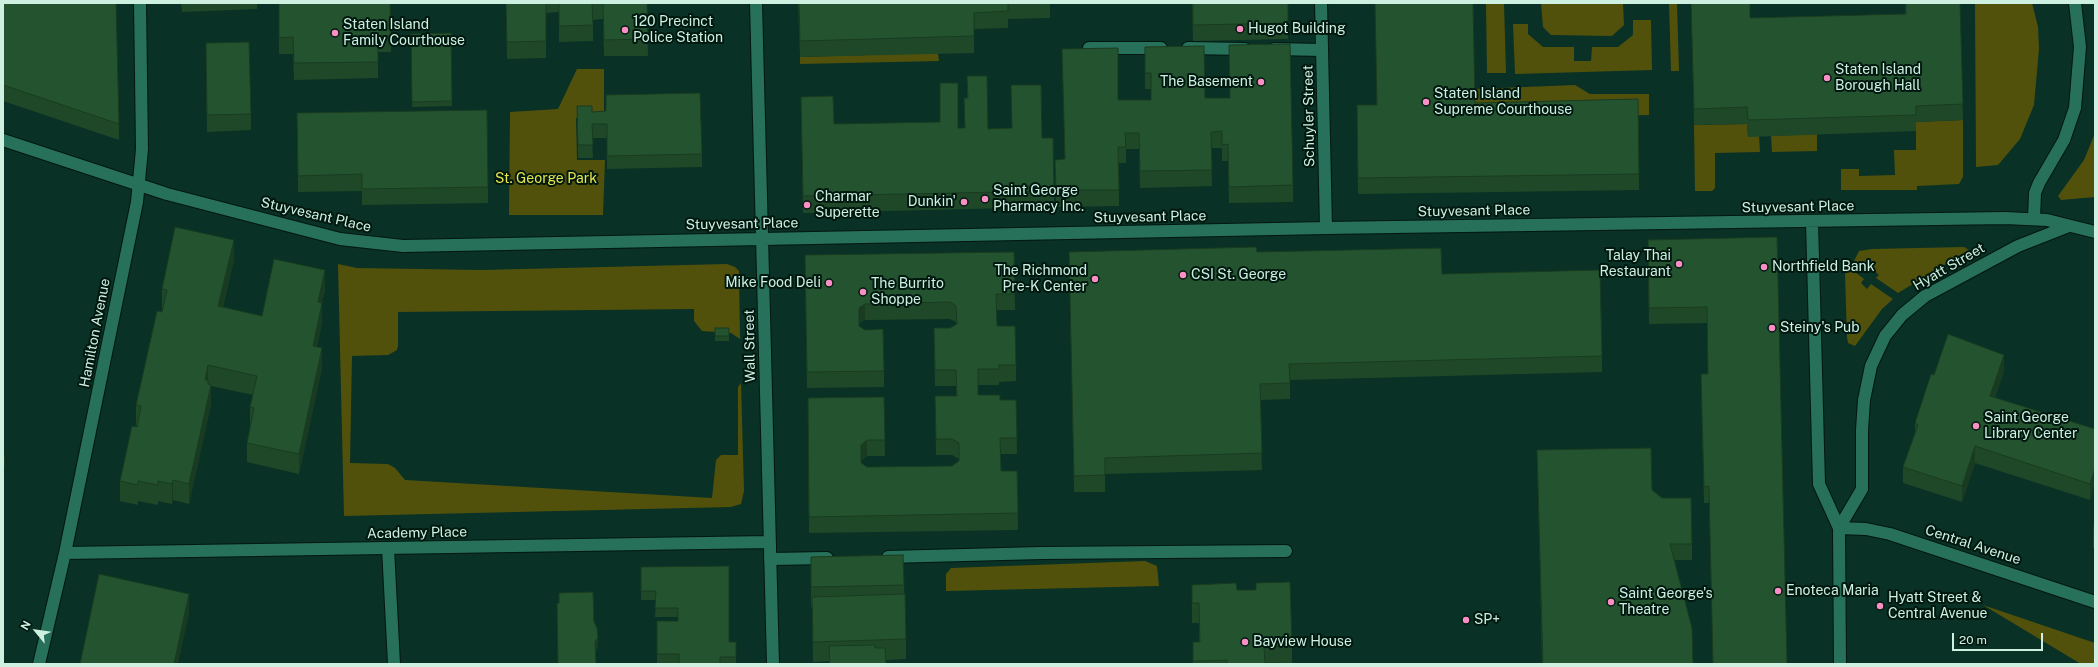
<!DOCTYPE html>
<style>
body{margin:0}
#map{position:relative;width:2098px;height:667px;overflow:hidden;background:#093125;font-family:"Public Sans",sans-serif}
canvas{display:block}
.frame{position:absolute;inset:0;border:4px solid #cdf0e1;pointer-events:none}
.north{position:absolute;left:16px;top:611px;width:40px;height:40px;-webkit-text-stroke:3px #00180f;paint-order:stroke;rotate:299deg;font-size:11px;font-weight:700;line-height:16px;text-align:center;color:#cdf0e1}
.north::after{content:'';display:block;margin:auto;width:14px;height:18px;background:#cdf0e1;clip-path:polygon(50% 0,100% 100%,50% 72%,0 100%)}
.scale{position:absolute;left:1952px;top:633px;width:91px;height:18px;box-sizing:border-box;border:2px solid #cdf0e1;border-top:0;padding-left:5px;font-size:12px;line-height:14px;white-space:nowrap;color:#cdf0e1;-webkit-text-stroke:3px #00180f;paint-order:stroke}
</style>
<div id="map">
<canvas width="2098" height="667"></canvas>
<div class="frame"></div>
<div class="north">N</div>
<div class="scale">20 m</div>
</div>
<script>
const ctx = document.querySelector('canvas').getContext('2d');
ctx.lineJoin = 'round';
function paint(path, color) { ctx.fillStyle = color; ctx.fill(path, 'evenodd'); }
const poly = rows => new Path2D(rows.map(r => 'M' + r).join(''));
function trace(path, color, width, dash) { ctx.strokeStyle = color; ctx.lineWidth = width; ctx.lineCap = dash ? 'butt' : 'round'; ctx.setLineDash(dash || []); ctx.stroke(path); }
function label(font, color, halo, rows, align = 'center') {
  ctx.font = font + ' "Public Sans",sans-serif'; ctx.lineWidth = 4; ctx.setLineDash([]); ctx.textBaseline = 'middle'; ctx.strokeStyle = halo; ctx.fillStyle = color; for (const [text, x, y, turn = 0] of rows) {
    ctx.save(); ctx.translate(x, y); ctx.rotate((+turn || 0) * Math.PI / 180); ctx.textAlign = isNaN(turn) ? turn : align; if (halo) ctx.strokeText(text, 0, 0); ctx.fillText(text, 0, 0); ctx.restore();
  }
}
paint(poly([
 [1486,3,1504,3,1506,73,1487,73],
 [1541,3,1623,3,1624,25,1612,36,1551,35,1543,27],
 [1669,3,1677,3,1679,71,1671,71],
 [1975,3,2032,3,2038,27,2039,49,2034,105,2020,139,1998,165,1976,167],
 [1633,20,1651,20,1652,70,1515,74,1513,24,1528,24,1528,34,1543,47,1574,47,1574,61,1591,61,1592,47,1618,47,1633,35],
 [938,53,939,61,800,64,800,57],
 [577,69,604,69,604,116,576,118,577,160,605,160,603,215,509,215,510,112,558,109],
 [1575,85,1590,94,1649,94,1649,115,1475,119,1475,89],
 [1963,120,1963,177,1959,184,1917,186,1917,190,1841,190,1841,169,1859,169,1859,176,1895,175,1894,150,1916,150,1916,122],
 [1747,124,1748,136,1759,136,1760,152,1715,153,1715,188,1712,191,1695,191,1694,125],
 [2095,133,2095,197,2061,200,2058,196,2084,160],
 [1817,134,1817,151,1772,152,1771,136],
 [1964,247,1969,250,1898,293,1876,278,1879,275,1872,269,1869,273,1854,261,1859,251,1872,249],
 [338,264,357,268,481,270,727,264,735,267,739,271,740,339,731,333,702,331,694,321,694,309,398,312,398,346,397,350,388,355,352,356,350,463,388,464,395,468,405,480,712,498,716,460,721,455,738,455,738,387,741,383,744,491,741,504,731,507,344,516],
 [1850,268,1864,279,1861,283,1867,289,1871,284,1893,299,1882,309,1855,346,1848,343,1847,337,1845,274],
 [1145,561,1157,566,1159,586,946,591,946,574,951,568],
 [1983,605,2095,643,2095,664,2081,664]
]), '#52510c');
const service = poly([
 [1089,48,1161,48],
 [1188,48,1245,49],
 [1274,49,1322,50],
 [388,548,394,664],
 [888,557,1041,553,1286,551],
 [770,559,827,558]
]);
const minor = poly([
 [756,3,773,664],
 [1321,3,1326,228],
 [3,140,167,194,340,239,403,246,1326,228,2005,218,2047,220,2095,232],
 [1812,222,1819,484,1839,528,1840,664],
 [1839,528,1862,489,1862,430,1864,400,1871,366,1885,336,1902,315,1925,296,2018,246,2069,226],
 [1839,528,1866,529,1890,534,2095,602],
 [65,553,770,542],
 [39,664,65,553,137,202,142,149,140,3]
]);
const secondary = poly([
 [2034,218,2035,193,2039,183,2064,140,2075,108,2080,47,2075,3]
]);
trace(service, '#021710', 14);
trace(minor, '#021710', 14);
trace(secondary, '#021710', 14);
trace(service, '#27715a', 12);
trace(minor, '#27715a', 12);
trace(secondary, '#27715a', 12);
paint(poly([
 [3,3,119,124,119,140,3,101],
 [181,3,257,3,257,9,182,12],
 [279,3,391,36,391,52,378,52,378,78,294,80,293,54,279,54],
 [506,3,647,3,648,56,604,56,603,19,593,20,593,41,559,42,559,12,546,13,546,58,507,59],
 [798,3,1050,3,1050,18,1008,19,1008,28,974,29,974,53,800,57],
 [1192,3,1288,3,1288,39,1193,41],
 [1375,3,1473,3,1475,103,1639,174,1639,190,1358,194,1357,121,1377,105],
 [1691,3,1750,3,1750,18,1905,14,1905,3,1960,3,1963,120,1916,122,1916,131,1748,137,1747,124,1694,125],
 [451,33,452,106,412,107,411,34],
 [206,43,251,114,251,130,207,132],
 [1145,47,1205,98,1230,98,1229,61,1293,185,1293,202,1229,203,1228,161,1222,161,1222,148,1211,148,1212,186,1140,188,1139,149,1126,149,1126,163,1119,163,1119,206,1056,207,1055,160,1065,159,1062,49,1118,100,1151,100,1151,89,1145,89],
 [967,76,988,129,1012,128,1011,85,1042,138,1054,191,1054,207,803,213,801,97,834,124,940,122,940,83,958,128,965,128,967,98],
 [577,106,702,154,702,167,607,169,607,138,592,138,593,158,578,158],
 [297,113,488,187,488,203,362,205,362,191,298,192],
 [1777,237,1787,664,1713,664,1709,503,1704,503,1701,391,1701,374,1708,374,1707,323,1649,324,1648,240],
 [1014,252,1015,310,996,310,997,326,1016,365,1016,381,999,382,999,385,978,385,978,395,1000,400,1016,400,1017,454,1001,454,1001,471,1017,471,1018,530,809,533,808,398,884,397,885,456,867,456,861,461,861,463,867,467,952,466,959,461,959,459,952,455,936,455,935,396,956,396,956,386,935,386,934,328,950,328,956,324,956,322,950,319,865,320,859,324,859,326,884,371,884,387,807,388,805,271],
 [1069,252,1257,252,1442,274,1602,356,1602,372,1290,380,1290,399,1260,400,1262,470,1105,474,1105,492,1074,492],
 [234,260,223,307,262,316,325,290,322,303,322,323,317,347,322,368,299,474,247,462,247,443,250,427,250,407,253,395,211,386,211,405,189,504,173,500,172,504,158,501,158,505,138,501,138,505,120,501,120,481,137,425,136,425,136,405,163,309,162,309,162,289],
 [715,328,729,328,729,341,715,341],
 [2004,371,1995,398,2095,429,2090,500,1975,463,1962,502,1903,483,1903,467,1915,433,1915,423,1934,375],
 [1537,450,1652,490,1692,544,1692,560,1675,560,1693,664,1542,664],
 [2095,522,2095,548,2093,548,2093,528],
 [903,555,906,639,906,659,886,660,886,664,829,664,829,661,813,662,812,607,811,607,811,557],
 [641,567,729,642,736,642,736,664,679,664,679,663,657,663,657,621,678,621,678,617,655,617,656,600,641,600],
 [1192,585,1237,590,1292,646,1292,664,1193,664,1193,642,1199,642,1199,623,1192,623]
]), '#1f4828');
paint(poly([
 [234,240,234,260,218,326,218,306],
 [325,270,325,290,319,316,322,303,322,323,313,366,313,346,318,302],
 [865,304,865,320,859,324,859,308],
 [322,348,322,368,299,474,299,454],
 [2004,355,2004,371,1990,412,1990,396],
 [208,365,208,397,211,385,211,405,189,504,189,484,205,380],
 [867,440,867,456,861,461,861,445],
 [1975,446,1975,463,1962,502,1962,486],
 [5,456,5,465,3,476,3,466],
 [2095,468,2095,484,2090,500,2090,484],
 [173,480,173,500,172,504,172,484],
 [189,594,189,614,178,664,174,664],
 [598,638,598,648,595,652,595,642]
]), '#193b21');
const building = poly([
 [3,3,116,3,119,124,3,85,3,3],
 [279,3,390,3,391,36,378,36,378,62,294,63,293,37,279,38,279,3],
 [506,3,546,3,546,41,507,42,506,3],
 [559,3,600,3,592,3,593,25,559,26,559,3],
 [603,3,647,3,648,39,604,40,603,3],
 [799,3,1008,3,1008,11,974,13,974,36,800,41,799,3],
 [1193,3,1288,3,1288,23,1193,25,1193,3],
 [1375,3,1473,3,1475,103,1638,99,1639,174,1358,178,1357,105,1377,105,1375,3],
 [1691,3,1750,3,1750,18,1906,14,1906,3,1960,3,1963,104,1916,106,1916,115,1748,120,1747,107,1694,109,1691,3],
 [451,33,452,101,412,102,411,34,451,33],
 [249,42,251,114,207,115,206,43,249,42],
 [1290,44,1293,185,1229,187,1228,144,1222,145,1222,131,1211,132,1212,170,1140,171,1139,133,1125,133,1126,147,1118,147,1119,190,1056,190,1055,160,1065,159,1062,49,1118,48,1118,100,1151,100,1151,73,1145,73,1145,47,1204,46,1205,98,1230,98,1229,45,1290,44],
 [967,76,987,76,988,129,1012,128,1011,85,1041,85,1042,138,1053,138,1054,191,803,196,801,97,833,96,834,124,940,122,940,83,958,83,958,128,965,128,964,98,968,98,967,76],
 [700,93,702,154,607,156,607,124,592,124,593,145,578,145,577,106,592,106,592,112,606,111,606,95,700,93],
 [487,110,488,187,362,189,362,174,298,176,297,113,487,110],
 [175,227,234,240,218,306,262,316,274,259,325,270,318,302,322,303,313,346,322,348,299,454,247,443,254,408,250,407,257,376,208,365,205,380,208,380,208,384,211,385,189,484,173,480,172,484,158,481,158,485,138,481,138,485,120,481,132,426,137,427,141,406,136,405,157,311,162,312,167,290,162,289,175,227],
 [1777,237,1787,664,1713,664,1709,486,1704,487,1701,374,1708,374,1707,307,1649,308,1648,240,1777,237],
 [1256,247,1257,252,1441,248,1442,274,1600,270,1602,356,1289,364,1290,383,1260,384,1262,453,1105,458,1105,475,1074,476,1069,252,1256,247],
 [1014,252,1015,294,996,294,997,326,1015,326,1016,365,999,365,999,369,978,369,978,395,1000,395,1000,400,1016,400,1017,438,1000,438,1001,471,1017,471,1018,513,809,517,808,398,884,397,885,440,867,440,861,445,861,463,867,467,952,466,959,461,959,443,952,439,936,439,935,396,957,396,956,370,935,370,934,328,950,328,957,324,956,306,950,302,865,304,859,308,859,326,865,330,883,329,884,371,807,372,805,255,1014,252],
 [715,328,729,328,729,336,715,336,715,328],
 [1948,334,2004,355,1990,396,2095,429,2095,468,2090,484,1975,446,1962,486,1903,467,1918,425,1915,423,1931,374,1934,375,1948,334],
 [1651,448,1652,490,1662,498,1691,498,1692,544,1670,544,1692,628,1693,664,1543,664,1537,450,1651,448],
 [3,455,5,456,3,466,3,455],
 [2095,522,2095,528,2093,528,2095,522],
 [903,555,904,585,811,587,811,557,903,555],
 [729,566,729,642,736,642,736,657,720,657,720,664,679,664,679,654,657,654,657,621,678,621,678,608,655,608,656,591,641,591,641,567,729,566],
 [99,574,189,594,174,664,80,664,99,574],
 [1290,582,1292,646,1264,647,1265,663,1282,663,1282,664,1227,664,1227,660,1193,661,1193,642,1200,642,1199,603,1192,603,1192,585,1236,583,1237,590,1256,590,1256,583,1290,582],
 [593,592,594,622,597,628,598,638,595,642,596,664,558,664,557,603,559,603,559,593,593,592],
 [905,594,906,639,813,642,812,597,905,594],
 [875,645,875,648,885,648,886,664,830,664,829,646,875,645]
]);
paint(building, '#24542f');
trace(building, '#193b21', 1);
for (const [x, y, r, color] of [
 [1240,29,4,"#fa8fc6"],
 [625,30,4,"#fa8fc6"],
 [335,33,4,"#fa8fc6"],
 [1827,78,4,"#fa8fc6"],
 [1261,82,4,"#fa8fc6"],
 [1426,102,4,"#fa8fc6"],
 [985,199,4,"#fa8fc6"],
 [964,202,4,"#fa8fc6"],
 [807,205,4,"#fa8fc6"],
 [1679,264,4,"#fa8fc6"],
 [1764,267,4,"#fa8fc6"],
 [1183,275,4,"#fa8fc6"],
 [1095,279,4,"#fa8fc6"],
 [829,283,4,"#fa8fc6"],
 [863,292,4,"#fa8fc6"],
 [1772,328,4,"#fa8fc6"],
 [1976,426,4,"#fa8fc6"],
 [1778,591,4,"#fa8fc6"],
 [1611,602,4,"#fa8fc6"],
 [1880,606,4,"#fa8fc6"],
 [1466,620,4,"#fa8fc6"],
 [1245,642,4,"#fa8fc6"]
]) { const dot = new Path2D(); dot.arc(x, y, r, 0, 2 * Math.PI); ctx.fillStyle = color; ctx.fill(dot); trace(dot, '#00180f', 1.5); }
label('14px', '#cdf0e1', '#00180f', [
 ["120 Precinct",633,22],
 ["Police Station",633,38],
 ["Staten Island",343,25],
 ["Family Courthouse",343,41],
 ["Hugot Building",1248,29],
 ["Staten Island",1835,70],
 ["Borough Hall",1835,86],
 ["The Basement",1253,82,"right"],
 ["Staten Island",1434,94],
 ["Supreme Courthouse",1434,110],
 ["Saint George",993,191],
 ["Pharmacy Inc.",993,207],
 ["Charmar",815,197],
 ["Superette",815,213],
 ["Dunkin'",956,202,"right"],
 ["Talay Thai",1671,256,"right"],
 ["Restaurant",1671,272,"right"],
 ["Northfield Bank",1772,267],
 ["The Richmond",1087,271,"right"],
 ["Pre-K Center",1087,287,"right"],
 ["CSI St. George",1191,275],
 ["Mike Food Deli",821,283,"right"],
 ["The Burrito",871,284],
 ["Shoppe",871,300],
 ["Steiny's Pub",1780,328],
 ["Saint George",1984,418],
 ["Library Center",1984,434],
 ["Enoteca Maria",1786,591],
 ["Saint George's",1619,594],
 ["Theatre",1619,610],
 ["Hyatt Street &",1888,598],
 ["Central Avenue",1888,614],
 ["SP+",1474,620],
 ["Bayview House",1253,642]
], 'left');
label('14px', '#cdf0e1', '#00180f', [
 ["Schuyler Street",1309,116,-91],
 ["Stuyvesant Place",1798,207,-1],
 ["Stuyvesant Place",1474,211,-1],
 ["Stuyvesant Place",316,215,13],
 ["Stuyvesant Place",1150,217,-1],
 ["Stuyvesant Place",742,224,-1],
 ["Hyatt Street",1949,267,-30],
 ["Hamilton Avenue",95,333,-79],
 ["Wall Street",750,346,-91],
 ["Academy Place",417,533,-1],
 ["Central Avenue",1973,545,18]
]);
label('14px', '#e7e64f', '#00180f', [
 ["St. George Park",546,179]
]);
</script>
